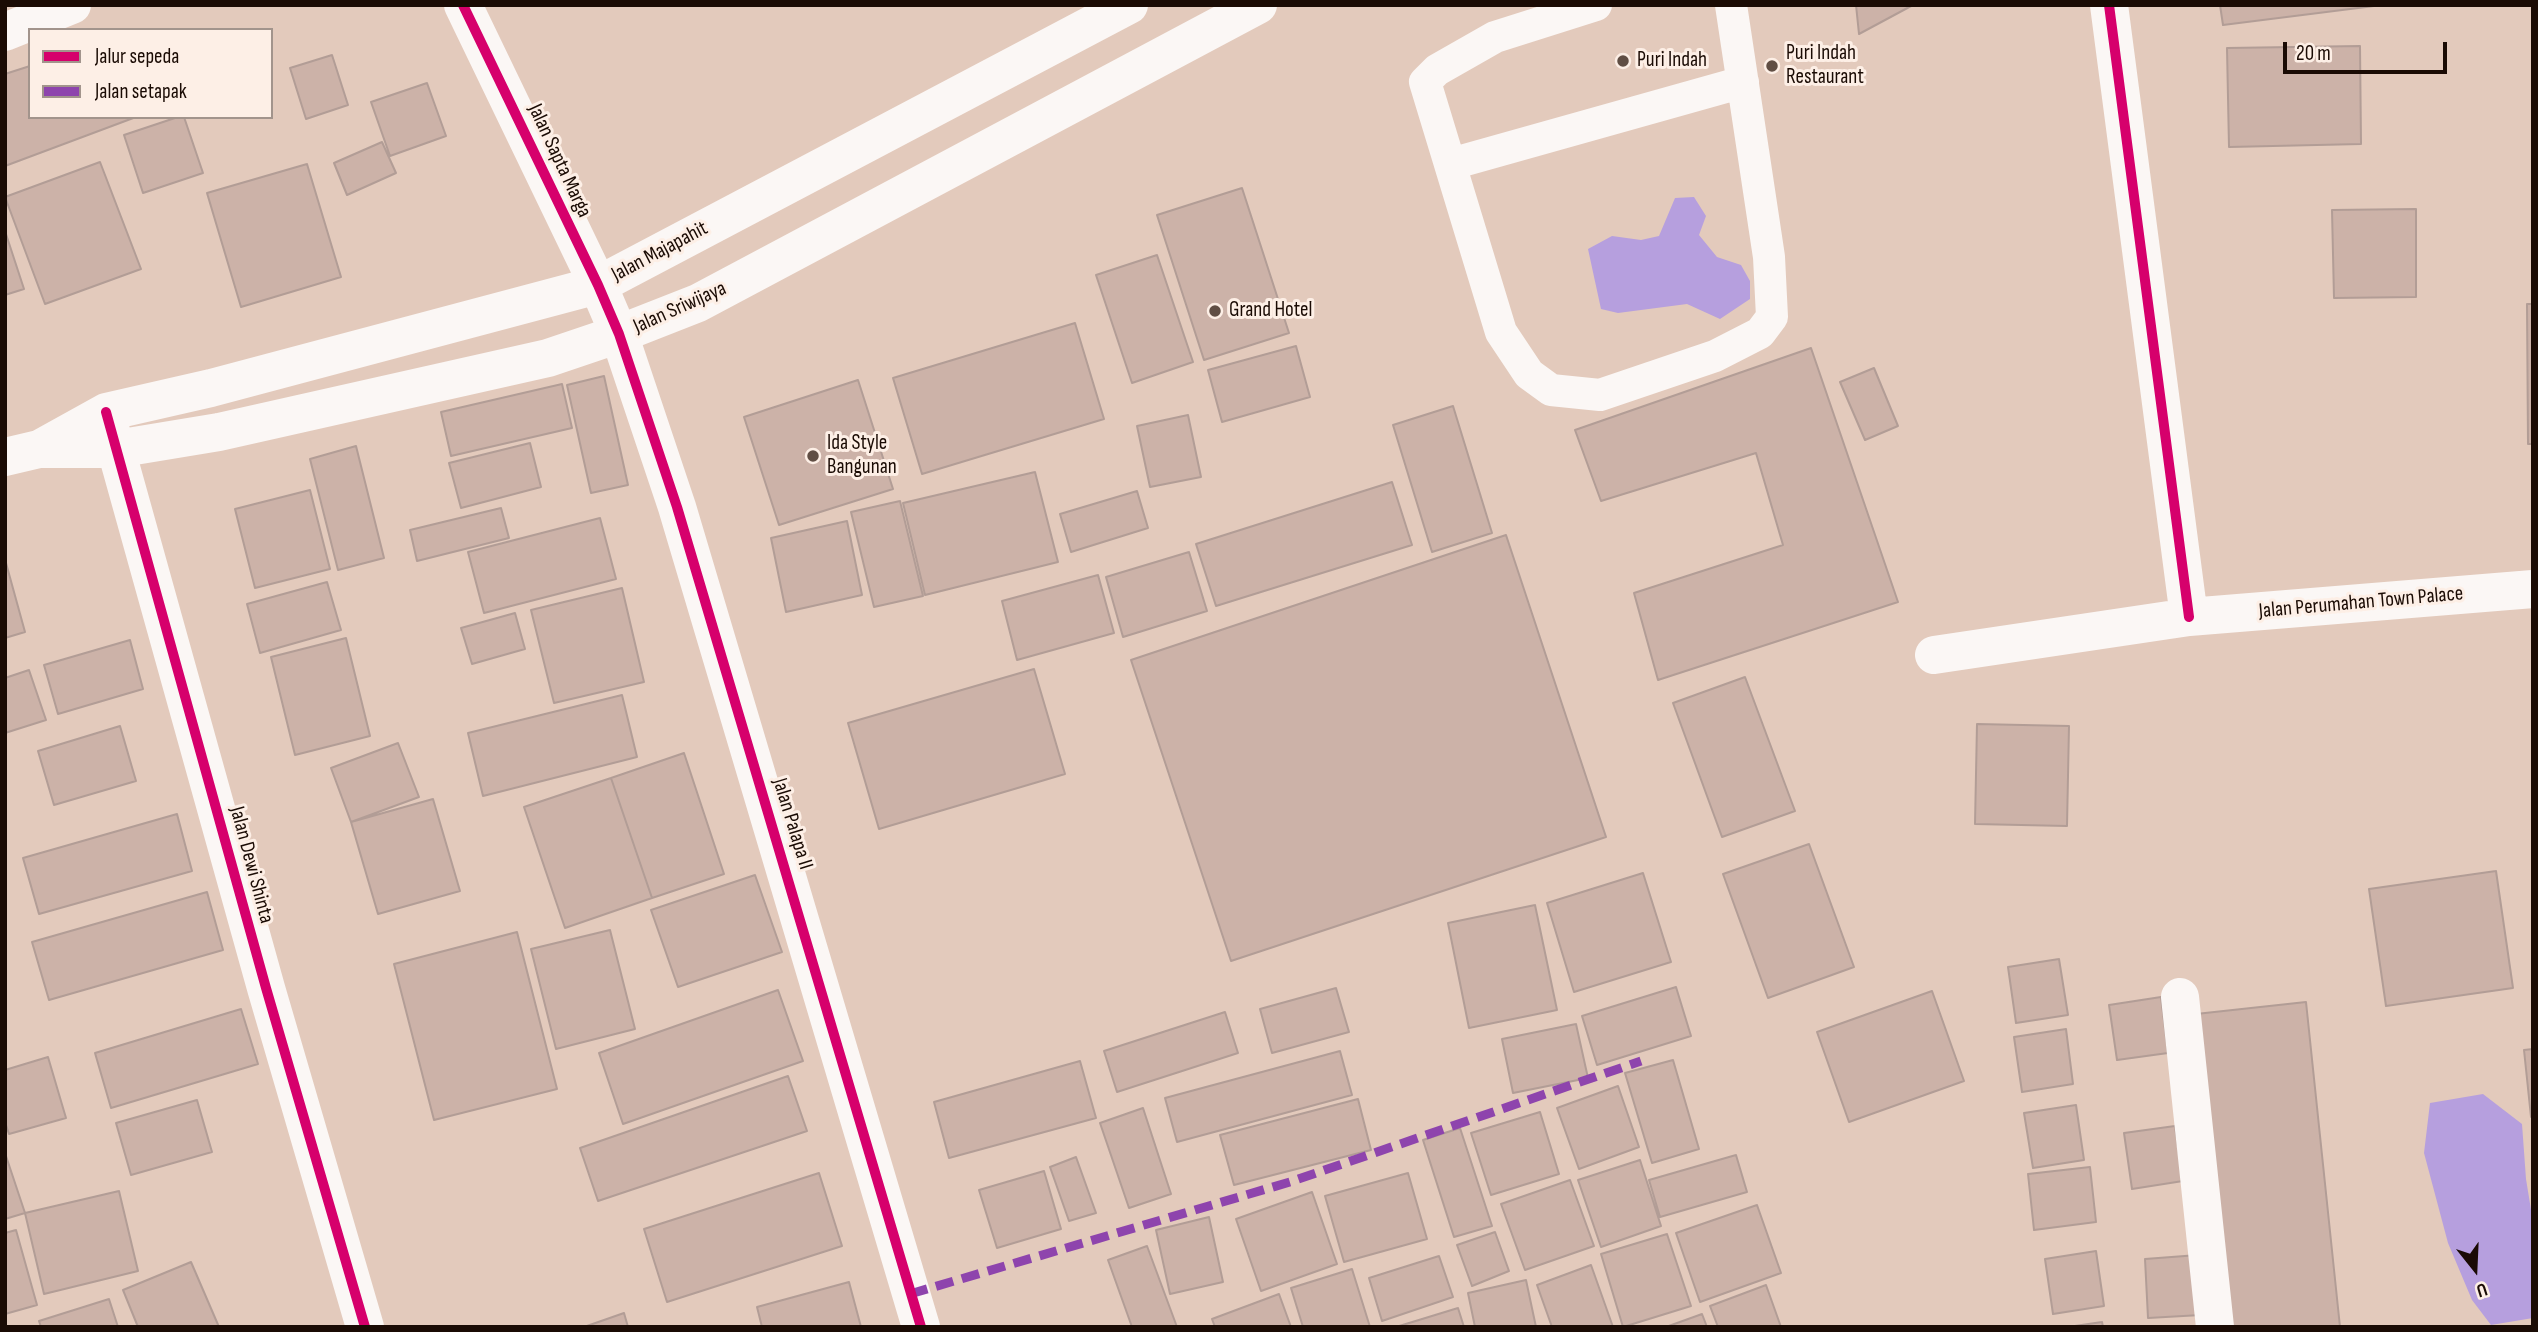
<!DOCTYPE html>
<style>
body{margin:0}
#map{position:relative;width:2538px;height:1332px;overflow:hidden;background:#e3cabc;font-family:"Sofia Sans Condensed",sans-serif}
canvas{display:block}
.frame{position:absolute;inset:0;border:7px solid #1a0b04;pointer-events:none}
.legend{position:absolute;left:28px;top:28px;width:245px;height:91px;box-sizing:border-box;background:#fdefe6;border:2px solid #a2948c;margin:0;padding:9px 12px;list-style:none;font-size:21px;color:#1a0b04}
.legend li{display:flex;align-items:center;gap:14px;height:35px}
.legend b{width:35px;border:2px solid #a2948c}
.north{position:absolute;left:2440px;top:1234px;width:70px;height:70px;-webkit-text-stroke:5px #fdefe6;paint-order:stroke;rotate:162deg;font-size:19px;font-weight:700;line-height:28px;text-align:center;color:#1a0b04}
.north::after{content:'';display:block;margin:auto;width:24px;height:32px;background:#1a0b04;clip-path:polygon(50% 0,100% 100%,50% 72%,0 100%)}
.scale{position:absolute;left:2283px;top:42px;width:164px;height:32px;box-sizing:border-box;border:4px solid #1a0b04;border-top:0;padding-left:9px;font-size:21px;line-height:24px;white-space:nowrap;color:#1a0b04;-webkit-text-stroke:5px #fdefe6;paint-order:stroke}
</style>
<div id="map">
<canvas width="2538" height="1332"></canvas>
<div class="frame"></div>
<ul class="legend">
<li><b style="height:9px;background:#d6006c"></b>Jalur sepeda</li>
<li><b style="height:9px;background:#8e44ad"></b>Jalan setapak</li>
</ul>
<div class="north">U</div>
<div class="scale">20 m</div>
</div>
<script>
const ctx = document.querySelector('canvas').getContext('2d');
ctx.lineJoin = 'round';
function paint(path, color) { ctx.fillStyle = color; ctx.fill(path, 'evenodd'); }
const poly = rows => new Path2D(rows.map(r => 'M' + r).join(''));
function trace(path, color, width, dash) { ctx.strokeStyle = color; ctx.lineWidth = width; ctx.lineCap = dash ? 'butt' : 'round'; ctx.setLineDash(dash || []); ctx.stroke(path); }
function label(font, color, halo, rows, align = 'center') {
  ctx.font = font + ' "Sofia Sans Condensed",sans-serif'; ctx.lineWidth = 6; ctx.setLineDash([]); ctx.textBaseline = 'middle'; ctx.strokeStyle = halo; ctx.fillStyle = color; for (const [text, x, y, turn = 0] of rows) {
    ctx.save(); ctx.translate(x, y); ctx.rotate((+turn || 0) * Math.PI / 180); ctx.textAlign = isNaN(turn) ? turn : align; if (halo) ctx.strokeText(text, 0, 0); ctx.fillText(text, 0, 0); ctx.restore();
  }
}
paint(poly([
 [1694,197,1706,216,1699,235,1717,257,1741,265,1750,281,1750,299,1720,319,1687,304,1618,313,1601,309,1588,249,1612,236,1641,240,1659,236,1675,198],
 [2483,1094,2522,1124,2526,1179,2533,1222,2533,1318,2491,1325,2472,1300,2448,1243,2424,1153,2430,1103]
]), '#b69fde');
const building = poly([
 [1856,5,1913,5,1859,34,1856,5],
 [2220,5,2382,5,2223,25,2220,5],
 [2360,46,2361,144,2229,147,2227,48,2360,46],
 [332,55,348,105,306,119,290,68,332,55],
 [30,66,30,117,136,117,5,166,5,74,30,66],
 [427,83,446,136,390,156,371,102,427,83],
 [178,117,184,117,203,173,143,193,124,135,178,117],
 [382,142,396,173,347,195,334,163,382,142],
 [100,162,141,269,45,304,5,197,100,162],
 [307,164,341,277,241,307,207,193,307,164],
 [1242,188,1289,333,1204,360,1157,215,1242,188],
 [2416,209,2416,297,2334,298,2332,210,2416,209],
 [5,231,24,289,5,295,5,231],
 [1157,255,1193,362,1132,383,1096,275,1157,255],
 [2527,304,2533,304,2533,444,2528,444,2527,304],
 [1075,323,1104,419,922,474,893,378,1075,323],
 [1296,346,1310,397,1222,422,1208,370,1296,346],
 [1811,348,1898,602,1658,680,1634,593,1783,545,1756,453,1601,501,1575,430,1811,348],
 [1874,368,1898,426,1865,440,1840,382,1874,368],
 [604,376,628,485,591,493,567,385,604,376],
 [858,380,893,489,779,525,744,417,858,380],
 [562,384,572,428,451,456,441,412,562,384],
 [1453,406,1492,533,1432,552,1393,425,1453,406],
 [1188,415,1201,477,1150,487,1137,426,1188,415],
 [530,443,541,487,461,508,449,463,530,443],
 [356,446,384,558,338,570,310,459,356,446],
 [1035,472,1058,562,925,595,903,503,1035,472],
 [1392,482,1412,545,1216,606,1196,544,1392,482],
 [310,490,330,569,255,588,235,509,310,490],
 [1137,491,1148,528,1071,552,1060,514,1137,491],
 [900,501,923,596,874,607,851,512,900,501],
 [501,508,509,538,417,561,410,530,501,508],
 [600,518,616,579,484,613,468,552,600,518],
 [847,521,862,595,786,612,771,538,847,521],
 [1506,535,1606,837,1231,961,1131,660,1506,535],
 [1189,552,1207,611,1123,637,1106,577,1189,552],
 [6,563,25,632,5,638,5,563,6,563],
 [1098,575,1114,633,1017,660,1002,601,1098,575],
 [327,582,341,630,260,653,247,604,327,582],
 [622,588,644,682,554,703,531,610,622,588],
 [515,613,525,649,472,664,461,628,515,613],
 [346,638,370,736,295,755,271,657,346,638],
 [130,640,143,689,58,714,44,665,130,640],
 [1034,669,1065,774,879,829,848,723,1034,669],
 [29,670,46,720,5,733,5,678,29,670],
 [1745,677,1795,811,1722,837,1673,703,1745,677],
 [622,695,637,757,483,796,468,733,622,695],
 [1977,724,2069,726,2067,826,1975,824,1977,724],
 [120,726,136,781,54,805,38,751,120,726],
 [398,743,419,797,351,822,331,768,398,743],
 [684,753,724,874,652,898,611,778,684,753],
 [611,778,652,898,565,928,524,807,611,778],
 [433,799,460,891,378,914,351,822,433,799],
 [177,814,192,871,39,914,23,858,177,814],
 [1809,844,1854,967,1768,998,1723,874,1809,844],
 [2496,871,2513,988,2386,1006,2369,889,2496,871],
 [1643,873,1671,962,1574,992,1547,903,1643,873],
 [755,875,782,952,678,987,651,910,755,875],
 [207,892,223,950,49,1000,32,942,207,892],
 [1535,905,1557,1010,1469,1028,1448,923,1535,905],
 [610,930,635,1029,556,1049,531,949,610,930],
 [517,932,557,1089,434,1120,394,964,517,932],
 [2059,959,2068,1015,2016,1023,2008,967,2059,959],
 [1676,987,1691,1036,1597,1065,1582,1016,1676,987],
 [1336,988,1349,1032,1272,1053,1260,1009,1336,988],
 [778,990,803,1061,623,1124,599,1053,778,990],
 [1932,991,1964,1081,1849,1122,1817,1032,1932,991],
 [2161,997,2168,1053,2117,1060,2109,1005,2161,997],
 [2306,1002,2340,1327,2228,1327,2196,1014,2306,1002],
 [241,1009,258,1064,111,1108,95,1053,241,1009],
 [1225,1012,1238,1053,1117,1092,1104,1051,1225,1012],
 [1576,1024,1588,1078,1513,1093,1502,1039,1576,1024],
 [2066,1029,2073,1084,2022,1092,2014,1037,2066,1029],
 [2533,1049,2533,1117,2531,1117,2524,1050,2533,1049],
 [1340,1051,1352,1095,1177,1142,1165,1098,1340,1051],
 [48,1057,66,1118,9,1134,5,1122,5,1070,48,1057],
 [1673,1060,1699,1149,1652,1163,1625,1073,1673,1060],
 [1080,1061,1096,1118,949,1158,934,1102,1080,1061],
 [788,1076,807,1131,598,1201,580,1148,788,1076],
 [1618,1086,1639,1147,1579,1169,1557,1108,1618,1086],
 [1358,1099,1371,1150,1234,1185,1220,1135,1358,1099],
 [197,1100,212,1152,131,1175,116,1123,197,1100],
 [2076,1105,2084,1160,2033,1168,2024,1113,2076,1105],
 [1143,1108,1171,1194,1129,1208,1100,1123,1143,1108],
 [1540,1112,1559,1174,1491,1195,1471,1133,1540,1112],
 [2175,1126,2183,1181,2132,1189,2124,1133,2175,1126],
 [1460,1128,1492,1226,1454,1237,1423,1140,1460,1128],
 [5,1153,25,1213,5,1219,5,1153],
 [1736,1155,1747,1192,1660,1217,1649,1180,1736,1155],
 [1076,1157,1096,1213,1069,1221,1050,1167,1076,1157],
 [1640,1160,1661,1226,1601,1247,1578,1180,1640,1160],
 [2090,1167,2096,1222,2034,1230,2028,1174,2090,1167],
 [1044,1171,1061,1229,997,1248,979,1190,1044,1171],
 [819,1173,842,1246,667,1302,644,1229,819,1173],
 [1408,1173,1427,1239,1344,1262,1325,1196,1408,1173],
 [1570,1180,1594,1246,1525,1270,1501,1204,1570,1180],
 [119,1191,138,1271,44,1294,25,1213,119,1191],
 [1312,1192,1337,1264,1261,1291,1236,1219,1312,1192],
 [1757,1205,1781,1273,1700,1302,1676,1233,1757,1205],
 [1209,1217,1223,1282,1170,1294,1156,1230,1209,1217],
 [16,1230,37,1305,5,1314,5,1233,16,1230],
 [1495,1232,1509,1271,1472,1286,1457,1245,1495,1232],
 [1667,1234,1691,1306,1623,1327,1601,1254,1667,1234],
 [1147,1246,1177,1327,1132,1327,1108,1260,1147,1246],
 [2096,1251,2104,1306,2053,1314,2045,1259,2096,1251],
 [2198,1255,2201,1315,2148,1318,2145,1259,2198,1255],
 [1439,1256,1453,1297,1382,1321,1369,1278,1439,1256],
 [191,1262,219,1327,138,1327,123,1290,191,1262],
 [1591,1265,1613,1327,1552,1327,1537,1285,1591,1265],
 [1352,1269,1370,1327,1303,1327,1291,1288,1352,1269],
 [1526,1280,1536,1327,1475,1327,1468,1293,1526,1280],
 [849,1282,861,1327,762,1327,757,1307,849,1282],
 [1766,1285,1781,1327,1718,1327,1710,1306,1766,1285],
 [1279,1294,1291,1327,1215,1327,1212,1319,1279,1294],
 [109,1299,118,1327,41,1327,39,1321,109,1299],
 [1458,1308,1464,1327,1396,1327,1458,1308],
 [624,1313,628,1327,584,1327,624,1313],
 [1702,1314,1707,1327,1666,1327,1702,1314],
 [2102,1322,2103,1327,2068,1327,2102,1322]
]);
paint(building, '#ccb2a8');
trace(building, '#b29d96', 2);
trace(poly([
 [1596,5,1495,37,1437,70,1425,82,1501,332,1529,374,1551,390,1600,395,1715,356,1760,333,1772,317,1769,257,1731,5],
 [1451,164,1743,82]
]), '#fbf7f5', 32);
trace(poly([
 [463,5,598,285],
 [2109,5,2189,617],
 [5,32,72,5],
 [107,417,266,988,365,1327],
 [1934,655,2189,617,2533,589],
 [2180,997,2215,1327]
]), '#fbf7f5', 38);
trace(poly([
 [598,285,619,334,677,507,921,1327]
]), '#fbf7f5', 38);
trace(poly([
 [41,448,106,412,211,388,598,285,1129,5],
 [5,457,39,449,116,449,219,432,548,358,619,334,698,303,1258,5]
]), '#fbf7f5', 38);
trace(poly([
 [910,1294,1290,1182,1641,1061]
]), '#8e44ad', 9, [18, 9]);
trace(poly([
 [463,5,598,285,619,334,677,507,921,1327],
 [2109,5,2189,617],
 [106,412,266,988,365,1327]
]), '#d6006c', 10);
for (const [x, y, r, color] of [
 [1623,61,7,"#604e44"],
 [1772,66,7,"#604e44"],
 [1215,311,7,"#604e44"],
 [813,456,7,"#604e44"]
]) { const dot = new Path2D(); dot.arc(x, y, r, 0, 2 * Math.PI); ctx.fillStyle = color; ctx.fill(dot); trace(dot, '#fdefe6', 2.5); }
label('21px', '#1a0b04', '#fdefe6', [
 ["Puri Indah",1786,54],
 ["Restaurant",1786,78],
 ["Puri Indah",1637,61],
 ["Grand Hotel",1229,311],
 ["Ida Style",827,444],
 ["Bangunan",827,468]
], 'left');
label('21px', '#1a0b04', '#fdefe6', [
 ["Jalan Sapta Marga",559,161,65],
 ["Jalan Majapahit",660,252,-28],
 ["Jalan Sriwijaya",680,308,-24],
 ["Jalan Perumahan Town Palace",2361,603,-5],
 ["Jalan Palapa II",792,824,73],
 ["Jalan Dewi Shinta",251,865,75]
]);
</script>
